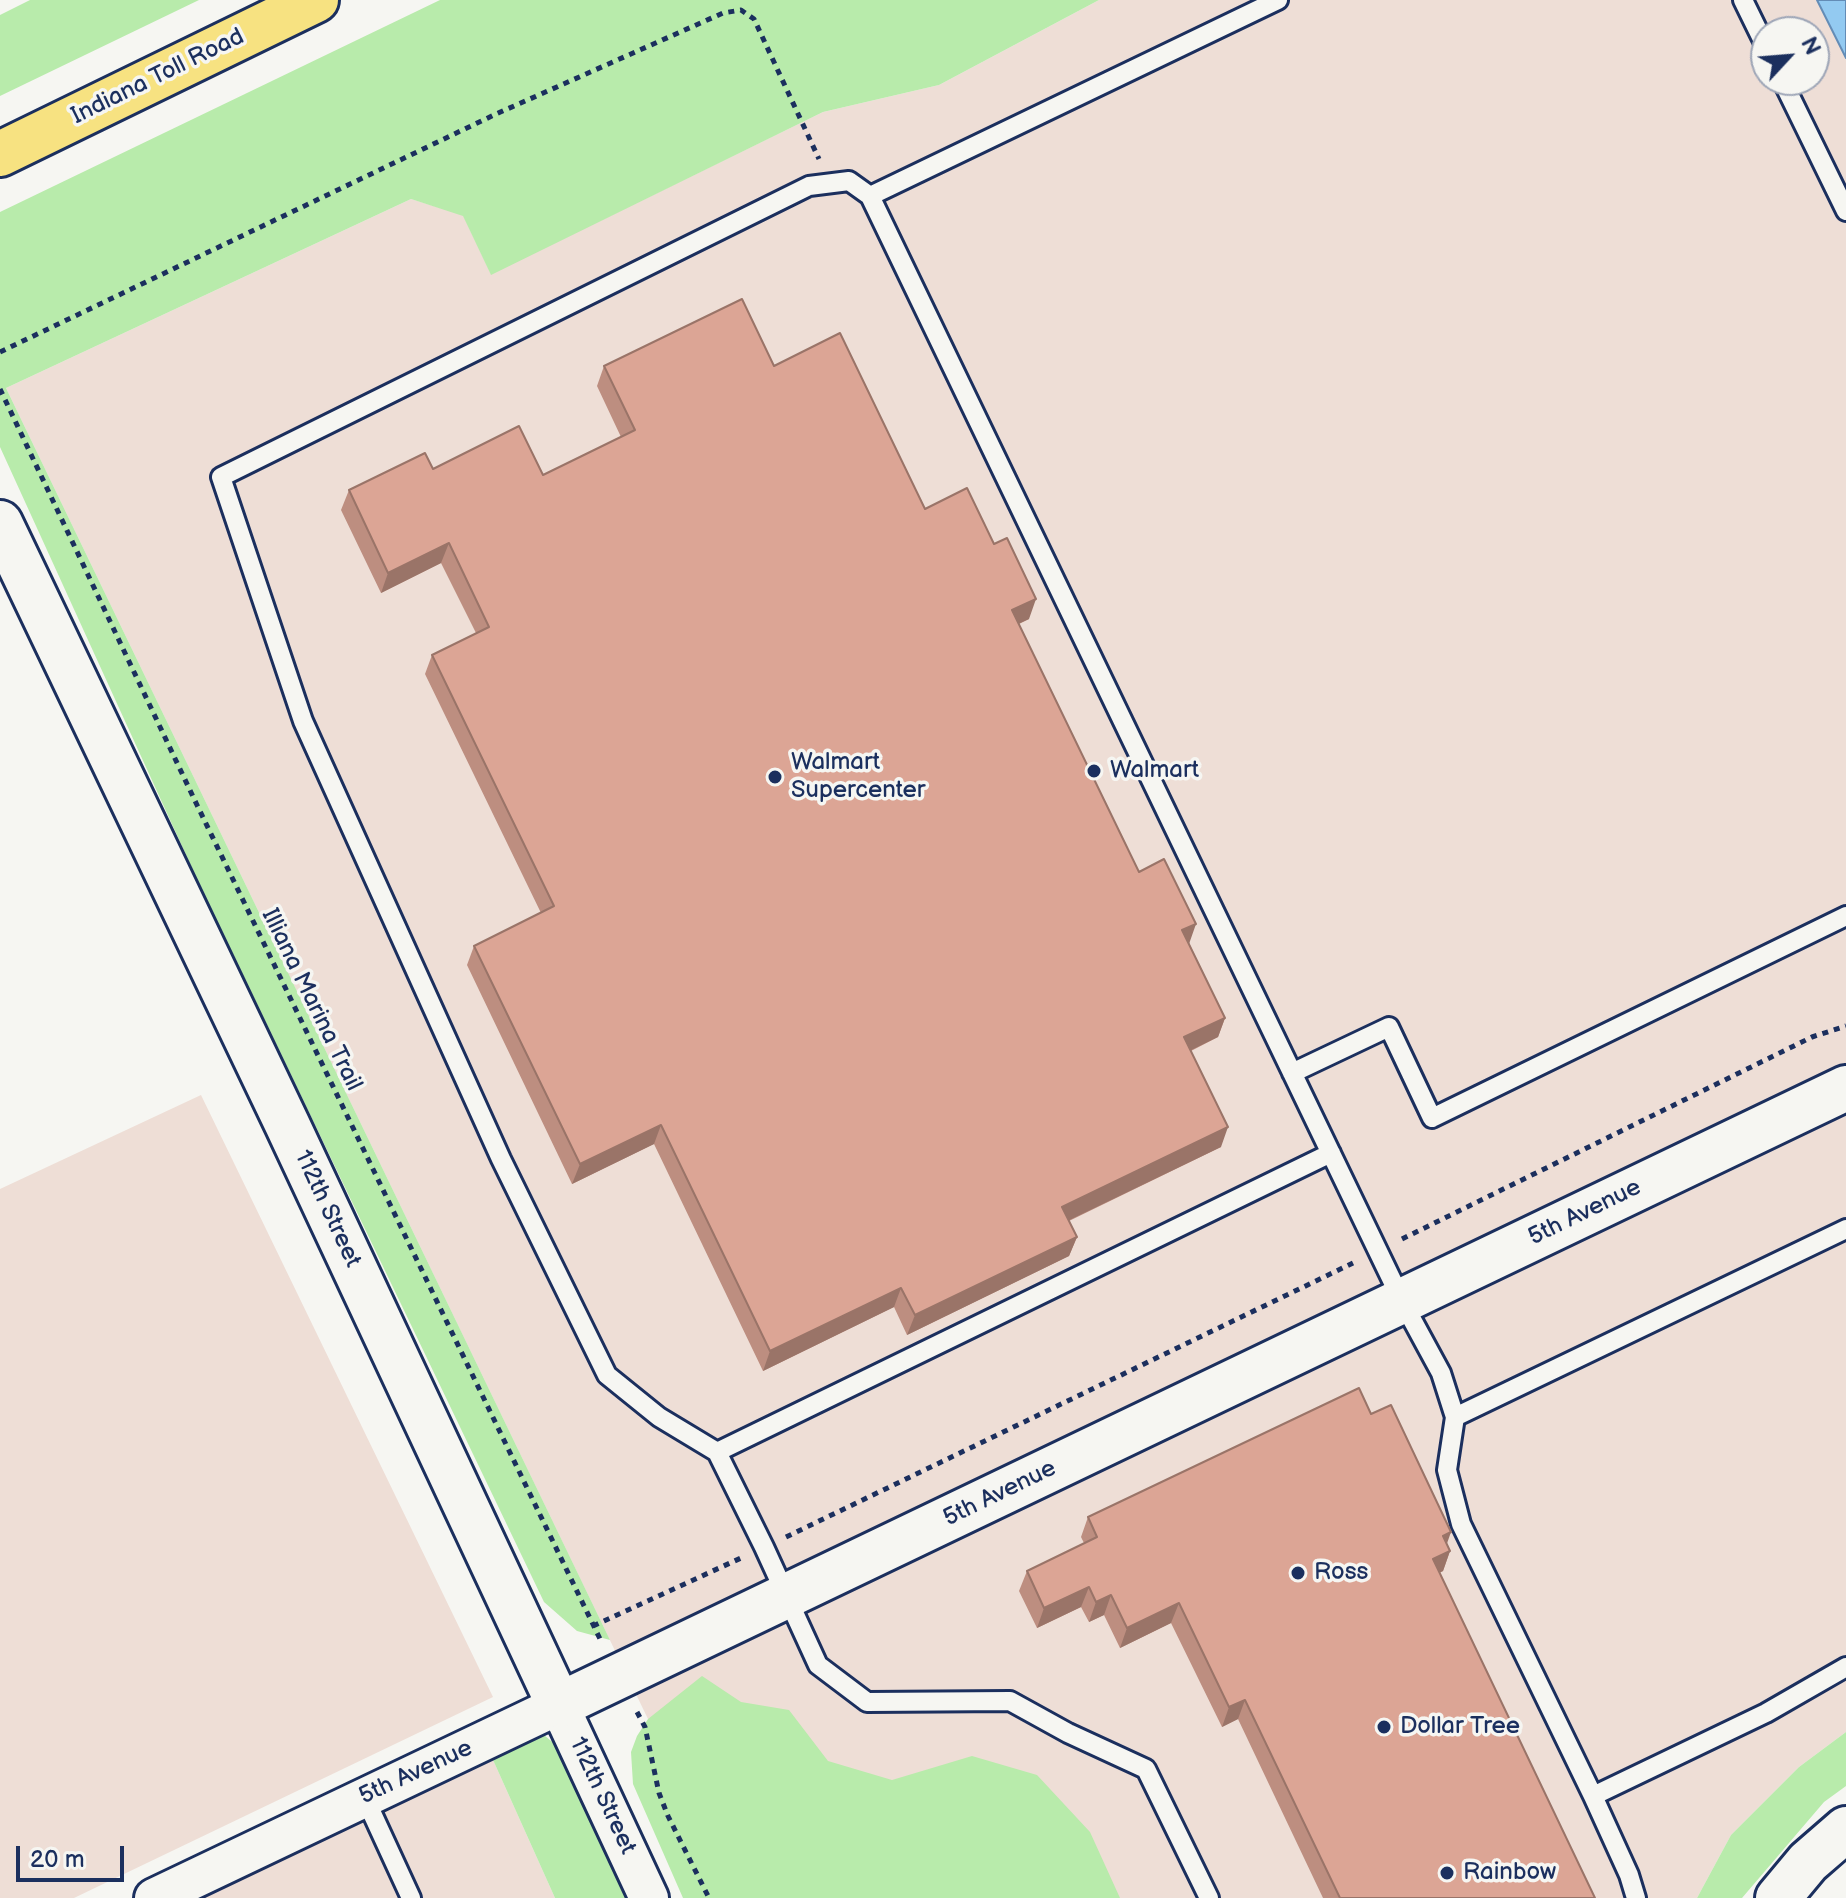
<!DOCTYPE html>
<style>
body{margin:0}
#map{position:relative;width:1846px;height:1898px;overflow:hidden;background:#f6f6f2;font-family:"Balsamiq Sans",sans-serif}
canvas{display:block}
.north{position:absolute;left:1750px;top:16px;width:80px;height:80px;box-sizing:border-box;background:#f6f6f2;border:2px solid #9ea6b7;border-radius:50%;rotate:64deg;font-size:22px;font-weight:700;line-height:32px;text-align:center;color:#1b2f5e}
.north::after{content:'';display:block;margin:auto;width:28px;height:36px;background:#1b2f5e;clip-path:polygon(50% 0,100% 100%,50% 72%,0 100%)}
.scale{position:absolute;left:16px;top:1846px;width:108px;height:36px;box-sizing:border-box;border:4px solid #1b2f5e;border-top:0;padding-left:10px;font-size:24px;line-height:28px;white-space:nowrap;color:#1b2f5e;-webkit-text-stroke:6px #f6f6f2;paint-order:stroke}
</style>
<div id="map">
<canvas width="1846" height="1898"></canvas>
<div class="north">N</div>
<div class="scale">20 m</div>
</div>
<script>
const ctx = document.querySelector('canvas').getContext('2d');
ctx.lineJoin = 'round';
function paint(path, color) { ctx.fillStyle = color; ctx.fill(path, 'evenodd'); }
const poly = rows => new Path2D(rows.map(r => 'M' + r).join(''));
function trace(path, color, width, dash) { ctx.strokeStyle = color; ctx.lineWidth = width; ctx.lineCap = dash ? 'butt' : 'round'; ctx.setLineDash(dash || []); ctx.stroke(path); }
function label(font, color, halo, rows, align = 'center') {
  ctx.font = font + ' "Balsamiq Sans",sans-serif'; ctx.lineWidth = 7; ctx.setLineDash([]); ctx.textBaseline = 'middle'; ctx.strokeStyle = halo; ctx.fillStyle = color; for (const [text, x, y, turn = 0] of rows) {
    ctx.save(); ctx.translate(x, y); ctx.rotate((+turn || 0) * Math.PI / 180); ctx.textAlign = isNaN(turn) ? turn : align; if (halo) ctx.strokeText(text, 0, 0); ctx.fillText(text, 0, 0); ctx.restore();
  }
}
paint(poly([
 [1099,0,1846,0,1846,1732,1799,1767,1731,1835,1697,1898,724,1898,648,1719,6,388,411,199,463,215,491,274,823,112,939,85],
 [1766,32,1814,32,1814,80,1766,80],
 [201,1095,493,1697,74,1898,0,1898,0,1189],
 [489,1751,555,1898,179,1898]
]), '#eeded6');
paint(poly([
 [30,0,199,0,0,96,0,15],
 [440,0,1099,0,939,85,823,112,491,275,463,216,411,199,6,388,610,1640,577,1631,544,1602,197,879,0,447,0,212],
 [702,1676,741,1702,789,1710,828,1761,892,1780,972,1756,1037,1775,1090,1832,1120,1898,683,1898,633,1784,631,1752,637,1736,648,1719],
 [1846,1732,1846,1786,1824,1802,1742,1898,1697,1898,1731,1835,1799,1767],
 [544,1735,563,1751,630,1898,555,1898,489,1751]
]), '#b8ebab');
const water = poly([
 [1817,0,1846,0,1846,58,1817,0]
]);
paint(water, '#93caf1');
trace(water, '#638cb6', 2);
const lane = poly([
 [1743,0,1766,47],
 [1782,80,1846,211],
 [870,196,1278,0],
 [1292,1073,1389,1027,1432,1118,1846,916],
 [1455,1417,1846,1229],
 [717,1452,659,1417,607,1375,501,1159,303,721,221,477,809,186,849,181,870,196,1402,1301,1441,1373,1455,1417,1447,1470,1461,1524,1593,1796,1629,1875,1636,1898],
 [1593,1796,1766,1713,1846,1667],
 [365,1798,411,1898],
 [1209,1898,1146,1769,1068,1733,1010,1701,867,1702,818,1665,764,1547,717,1452,1331,1153]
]);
const street = poly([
 [154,1898,559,1705,649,1898]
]);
const secondary = poly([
 [0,523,287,1124,559,1705,1846,1088],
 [1778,1898,1808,1862,1846,1829]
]);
const highway = poly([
 [0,154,316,0]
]);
trace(lane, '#1b2f5e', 24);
trace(street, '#1b2f5e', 44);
trace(secondary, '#1b2f5e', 50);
trace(highway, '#1b2f5e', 50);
trace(poly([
 [0,352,496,114,723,13,741,10,754,19,819,159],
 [0,389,197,805,602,1643],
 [1402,1239,1812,1037,1846,1026],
 [786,1537,1353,1263],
 [593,1626,741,1558],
 [637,1712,645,1727,659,1793,668,1816,709,1898]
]), '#1b2f5e', 5, [6, 6]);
trace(lane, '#f6f6f2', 18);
trace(street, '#f6f6f2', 38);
trace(secondary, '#f6f6f2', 44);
trace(highway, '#f7e281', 44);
paint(poly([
 [604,366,774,366,925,509,1029,619,1019,624,1139,872,1189,943,1225,1018,1218,1037,1191,1051,1221,1147,1069,1221,1077,1237,1069,1256,907,1335,894,1307,763,1371,654,1144,572,1184,467,965,474,946,541,913,425,674,432,655,476,633,441,563,381,593,341,510,349,490,433,469,543,475,621,437,597,386],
 [1371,1414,1450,1551,1443,1571,1439,1573,1595,1898,1323,1898,1238,1719,1222,1727,1171,1623,1120,1648,1104,1615,1089,1622,1081,1607,1037,1628,1019,1591,1027,1571,1084,1543,1081,1537,1088,1517]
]), '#bd8e80');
paint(poly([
 [449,543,441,563,381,593,388,573],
 [1036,599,1029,619,1005,630,1012,610],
 [1196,924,1189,944,1182,930],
 [1225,1018,1218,1037,1177,1057,1184,1037],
 [661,1125,654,1144,572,1184,580,1164],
 [1228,1127,1221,1147,1055,1227,1062,1207],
 [1077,1237,1069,1256,907,1335,915,1315],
 [901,1288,894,1307,763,1371,770,1351],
 [1451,1532,1444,1552,1443,1536],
 [1450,1551,1443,1571,1426,1579,1433,1559],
 [1089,1587,1081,1607,1037,1628,1044,1608],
 [1111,1595,1104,1615,1089,1622,1096,1602],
 [1179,1603,1171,1623,1120,1648,1127,1628],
 [1245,1700,1238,1719,1222,1727,1229,1707]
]), '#9a7468');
const building = poly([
 [742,299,774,366,840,333,925,509,967,488,994,544,1007,538,1036,599,1012,610,1139,872,1164,859,1196,924,1182,930,1225,1018,1184,1037,1228,1127,1062,1207,1077,1237,915,1315,901,1288,770,1351,661,1125,580,1164,474,946,554,906,432,655,489,627,449,543,388,573,349,490,425,453,433,469,519,426,543,475,635,430,604,366,742,299],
 [1359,1388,1371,1414,1391,1405,1451,1532,1443,1536,1450,1551,1433,1559,1595,1898,1340,1898,1245,1700,1229,1707,1179,1603,1127,1628,1111,1595,1096,1602,1089,1587,1044,1608,1027,1571,1097,1537,1088,1517,1359,1388]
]);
paint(building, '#dca595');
trace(building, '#9a7468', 2);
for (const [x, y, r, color] of [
 [1094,771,8,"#1b2f5e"],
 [775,777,8,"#1b2f5e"],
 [1298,1573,8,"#1b2f5e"],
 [1384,1727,8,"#1b2f5e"],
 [1447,1873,8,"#1b2f5e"]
]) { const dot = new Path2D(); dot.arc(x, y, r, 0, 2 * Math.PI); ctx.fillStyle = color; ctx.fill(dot); trace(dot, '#f6f6f2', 3); }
label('24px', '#1b2f5e', '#f6f6f2', [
 ["Indiana Toll Road",158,77,-26],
 ["Illiana Marina Trail",311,1000,64],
 ["112th Street",327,1209,65],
 ["5th Avenue",1585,1213,-26],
 ["5th Avenue",1000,1494,-26],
 ["5th Avenue",416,1773,-25],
 ["112th Street",602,1796,65]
]);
label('24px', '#1b2f5e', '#f6f6f2', [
 ["Walmart",791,763],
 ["Supercenter",791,791],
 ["Walmart",1110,771],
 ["Ross",1314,1573],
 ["Dollar Tree",1400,1727],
 ["Rainbow",1463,1873]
], 'left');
</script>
